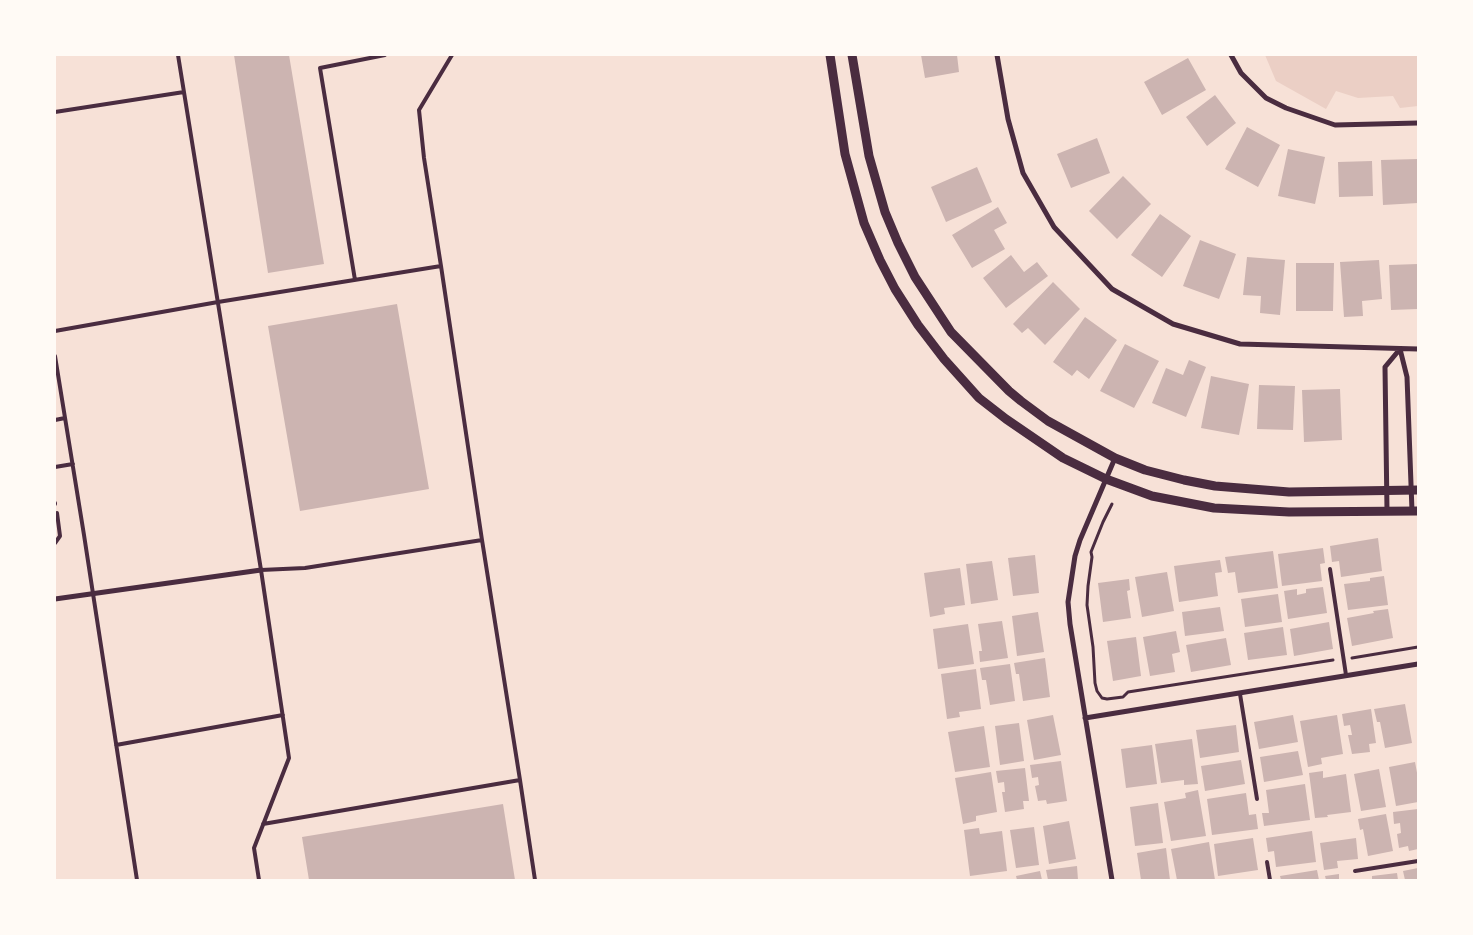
<!DOCTYPE html>
<style>
body{margin:0}
#map{position:relative;width:1473px;height:935px;overflow:hidden;background:#f7e1d7;font-family:Inter,sans-serif}
canvas{display:block}
.frame{position:absolute;inset:0;border:56px solid #fffaf5;pointer-events:none}
</style>
<div id="map">
<canvas width="1473" height="935"></canvas>
<div class="frame"></div>
</div>
<script>
const ctx = document.querySelector('canvas').getContext('2d');
ctx.lineJoin = 'round';
function paint(path, color) { ctx.fillStyle = color; ctx.fill(path, 'evenodd'); }
const poly = rows => new Path2D(rows.map(r => 'M' + r).join(''));
function trace(path, color, width, dash) { ctx.strokeStyle = color; ctx.lineWidth = width; ctx.lineCap = dash ? 'butt' : 'round'; ctx.setLineDash(dash || []); ctx.stroke(path); }
paint(poly([
 [1265,55,1418,55,1418,106,1400,108,1393,96,1358,98,1336,91,1326,109,1276,81]
]), '#ebcfc5');
paint(poly([
 [234,55,289,55,324,264,268,273],
 [921,55,957,55,959,72,925,78],
 [1188,58,1206,90,1162,115,1144,82],
 [1215,95,1236,123,1207,146,1186,117],
 [1247,127,1280,145,1258,187,1225,169],
 [1097,138,1110,173,1071,188,1057,154],
 [1288,149,1325,157,1315,204,1278,196],
 [1418,159,1418,203,1383,205,1381,160],
 [1372,161,1373,196,1339,197,1338,162],
 [977,167,992,202,946,222,931,187],
 [1123,176,1151,204,1117,239,1089,211],
 [998,207,1007,223,994,230,1005,249,972,268,952,235],
 [1160,214,1191,236,1162,277,1131,255],
 [1200,240,1236,254,1219,299,1183,286],
 [1011,255,1024,272,1037,262,1048,276,1006,308,983,278],
 [1247,257,1285,260,1280,315,1260,313,1261,296,1243,295],
 [1379,260,1382,299,1362,301,1363,316,1344,317,1340,262],
 [1296,263,1334,263,1333,311,1296,311],
 [1418,264,1418,309,1391,310,1389,265],
 [1053,282,1080,309,1045,345,1028,328,1022,333,1013,324],
 [397,304,429,489,300,511,268,326],
 [1085,317,1117,340,1089,379,1077,370,1072,376,1053,362],
 [1125,344,1159,361,1134,408,1100,391],
 [1189,360,1206,367,1186,417,1152,403,1166,368,1183,375],
 [1211,376,1249,384,1239,435,1201,428],
 [1259,385,1295,386,1293,430,1257,429],
 [1340,389,1342,440,1304,442,1302,390],
 [1378,538,1382,571,1341,577,1339,561,1332,562,1330,546],
 [1323,548,1325,563,1320,564,1322,581,1282,586,1278,554],
 [1273,551,1278,588,1238,593,1235,572,1228,573,1225,557],
 [1035,555,1039,593,1013,596,1008,558],
 [1220,560,1222,572,1215,573,1218,596,1179,602,1174,566],
 [992,561,998,600,971,604,966,564],
 [960,568,965,605,944,608,945,614,930,617,924,573],
 [1167,572,1174,611,1142,617,1135,577],
 [1384,576,1388,605,1348,610,1344,584,1370,581,1370,578],
 [1129,579,1130,590,1127,591,1131,618,1103,622,1098,583],
 [1323,587,1327,613,1288,619,1284,591,1297,589,1297,595,1306,593,1306,589],
 [1278,594,1282,622,1245,627,1241,599],
 [1220,607,1224,631,1185,636,1182,612],
 [1388,609,1393,638,1352,646,1347,618,1374,613,1373,611],
 [1038,612,1044,652,1017,656,1012,616],
 [1002,621,1008,658,980,662,979,651,982,651,978,624],
 [1329,622,1333,649,1294,656,1290,629],
 [968,624,974,664,938,669,933,629],
 [1283,627,1287,655,1248,660,1244,633],
 [1176,631,1180,652,1172,654,1175,672,1150,676,1143,637],
 [1136,637,1141,676,1113,681,1107,641],
 [1226,638,1231,665,1191,672,1186,645],
 [1045,658,1050,697,1023,701,1019,674,1016,674,1014,663],
 [1010,664,1015,701,990,705,986,680,982,680,980,668],
 [976,669,981,709,959,712,960,717,947,719,941,674],
 [1405,704,1412,743,1385,748,1380,722,1377,722,1374,709],
 [1371,709,1376,743,1369,744,1370,752,1352,754,1348,735,1352,735,1350,725,1344,726,1342,714],
 [1053,715,1061,755,1034,760,1027,720],
 [1293,715,1298,742,1259,749,1254,722],
 [1337,715,1343,754,1321,758,1322,764,1308,767,1300,721],
 [1019,723,1024,761,1000,765,995,726],
 [1236,725,1239,752,1200,758,1196,730],
 [984,726,990,767,955,772,948,732],
 [1192,739,1198,784,1184,785,1184,780,1161,783,1155,744],
 [1152,745,1157,784,1126,788,1121,749],
 [1298,751,1303,775,1264,782,1260,757],
 [1241,760,1245,784,1205,791,1201,766],
 [1061,761,1067,801,1047,804,1046,800,1038,801,1035,786,1039,785,1038,777,1032,778,1030,765],
 [1415,762,1418,778,1418,802,1396,806,1389,767],
 [1025,768,1029,801,1023,801,1024,809,1005,812,1002,792,1005,792,1004,782,998,783,996,771],
 [1379,769,1386,807,1361,811,1354,774],
 [1323,771,1323,778,1346,774,1351,812,1327,815,1328,817,1315,818,1309,773],
 [991,772,997,812,976,816,976,821,963,824,955,778],
 [1305,784,1310,820,1264,826,1262,813,1269,813,1266,790],
 [1198,790,1206,836,1171,841,1164,802,1186,798,1185,793],
 [1246,793,1249,815,1256,814,1258,829,1212,835,1207,799],
 [1158,803,1163,843,1135,846,1130,807],
 [503,804,515,880,309,880,302,837],
 [1418,809,1418,849,1409,851,1408,846,1399,848,1397,834,1401,833,1400,823,1394,824,1393,812],
 [1386,814,1393,851,1368,856,1363,829,1360,830,1358,819],
 [1069,821,1076,859,1049,864,1043,826],
 [1034,827,1039,865,1016,868,1010,830],
 [979,828,980,834,1002,831,1007,871,970,876,964,830],
 [1312,831,1316,862,1276,867,1274,851,1268,852,1266,838],
 [1253,838,1258,870,1218,876,1214,844],
 [1356,838,1358,859,1337,861,1338,868,1324,870,1320,843],
 [1209,842,1215,880,1177,880,1171,849],
 [1166,848,1170,880,1141,880,1137,853],
 [1077,866,1078,880,1048,880,1046,870],
 [1418,868,1418,880,1405,880,1403,871],
 [1317,870,1319,880,1281,880,1280,876],
 [1040,871,1042,880,1017,880,1016,876],
 [1397,873,1398,880,1372,880,1372,876],
 [1339,874,1339,880,1326,880,1325,876]
]), '#ccb4b1');
trace(poly([
 [1112,504,1103,522,1091,552,1092,557,1088,586,1087,605,1093,647,1095,683,1097,691,1102,698,1107,699,1123,697,1128,692,1333,660],
 [1352,658,1418,647]
]), '#4a2c40', 3);
trace(poly([
 [178,55,261,570,289,758,254,848,259,880],
 [55,112,184,92],
 [355,280,320,68,385,55],
 [55,331,218,302,441,266,424,158,419,110,452,55],
 [55,356,84,535,137,880],
 [55,420,65,418],
 [55,467,73,464],
 [55,503,55,504],
 [55,543,60,536,57,513],
 [1330,569,1346,675],
 [261,570,305,568,482,540],
 [1240,694,1257,799],
 [116,745,283,715],
 [520,780,535,880],
 [263,824,520,780,482,540,441,266],
 [1267,862,1270,880],
 [1355,871,1418,861]
]), '#4a2c40', 4);
trace(poly([
 [997,55,1008,119,1023,173,1054,227,1112,289,1173,324,1240,344,1418,349],
 [1231,55,1241,73,1266,98,1286,108,1335,125,1418,123],
 [1400,349,1407,377,1412,511],
 [1387,511,1385,367,1400,349],
 [55,599,261,570],
 [1085,718,1418,664],
 [1112,880,1070,624,1068,602,1075,556,1080,540,1115,458]
]), '#4a2c40', 5);
trace(poly([
 [830,55,845,154,864,223,880,260,895,289,918,325,944,359,979,398,1006,419,1063,458,1106,479,1152,496,1214,508,1289,512,1418,511],
 [852,55,869,156,885,212,898,243,915,277,951,332,1009,391,1021,401,1048,421,1115,458,1145,470,1184,480,1215,486,1289,492,1418,490]
]), '#4a2c40', 9);
</script>
